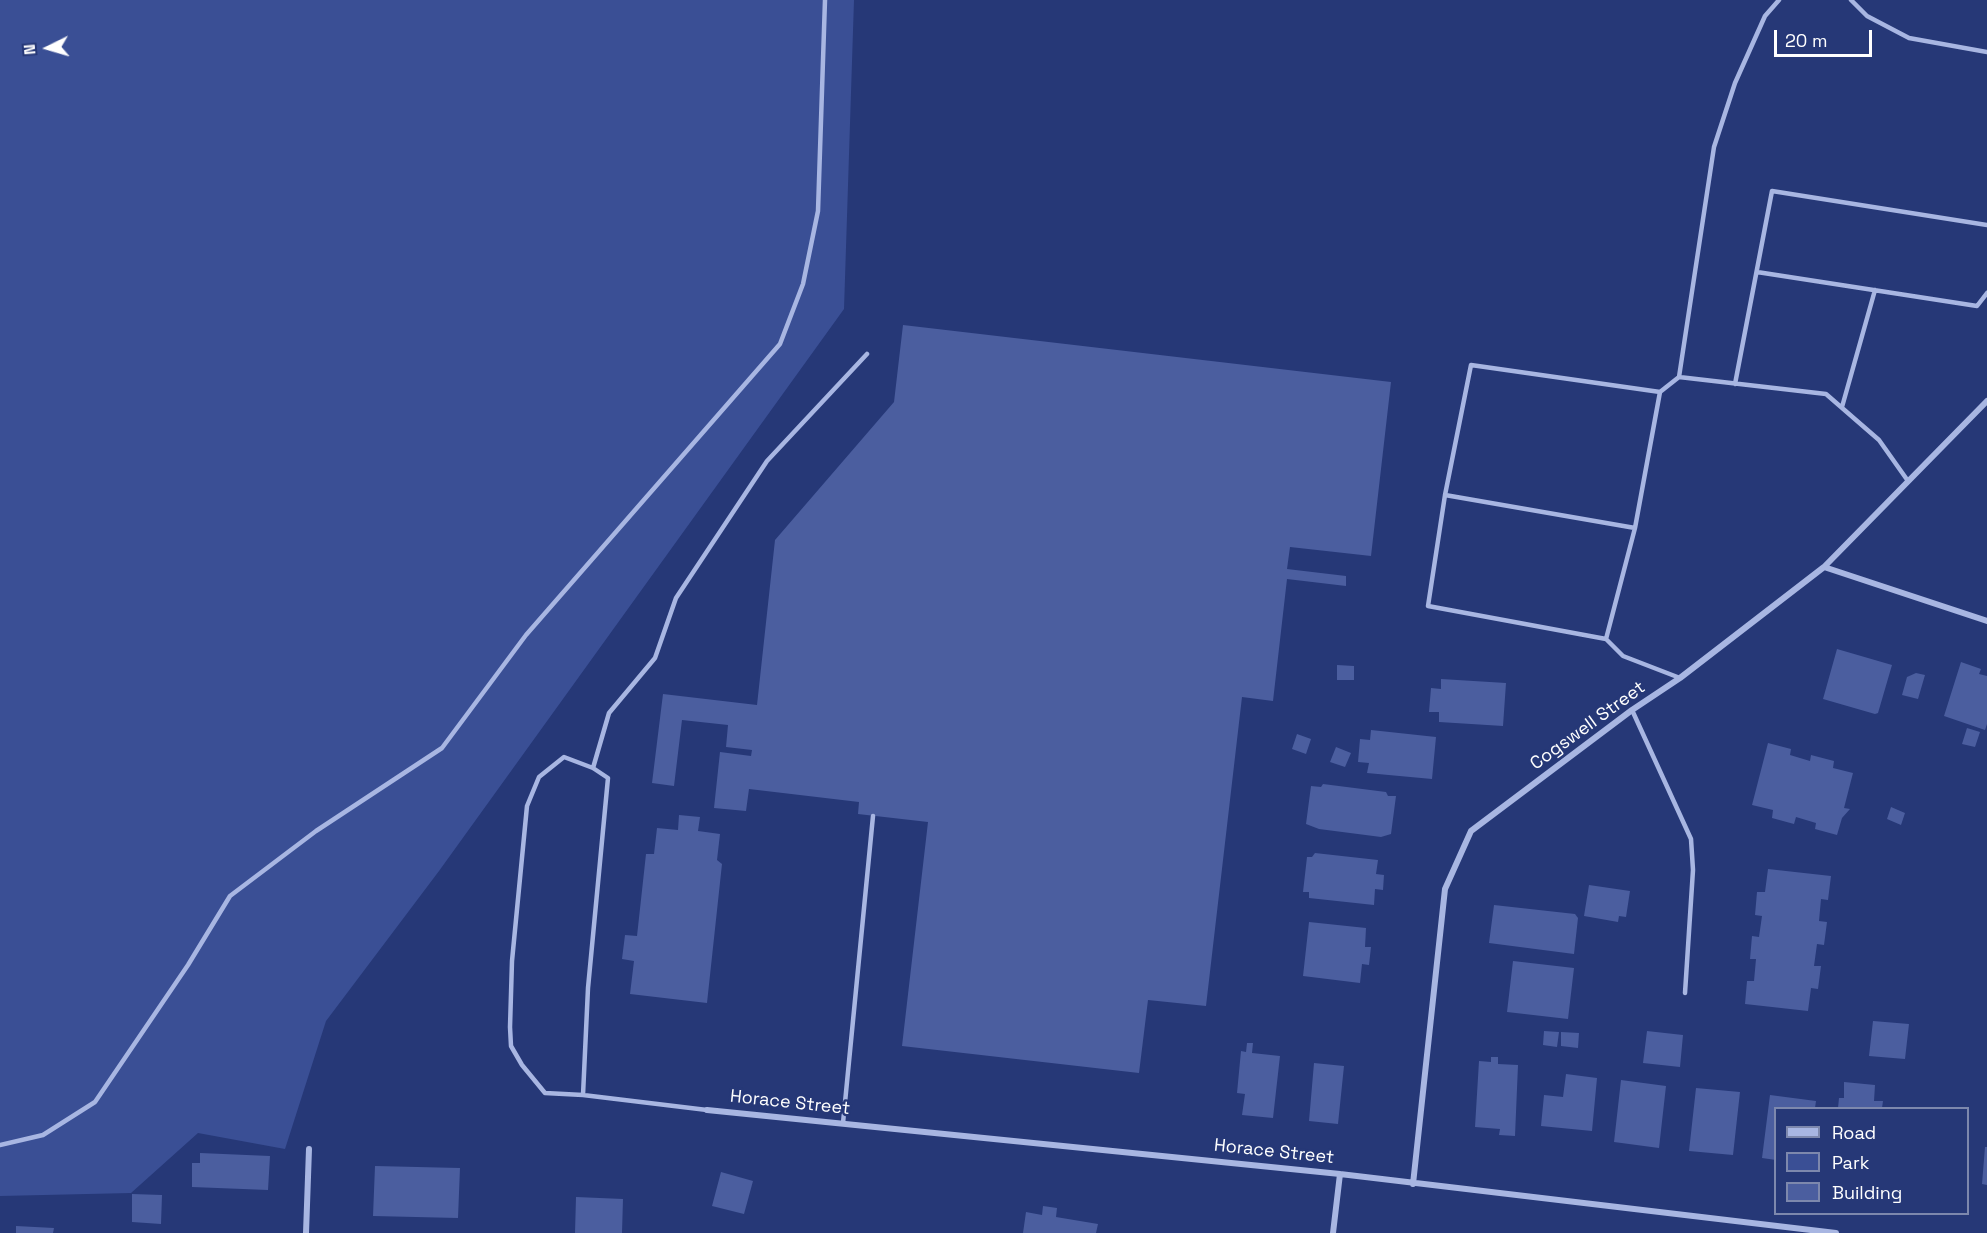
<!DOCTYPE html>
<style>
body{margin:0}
#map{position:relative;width:1987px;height:1233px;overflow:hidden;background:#263877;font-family:"Space Grotesk",sans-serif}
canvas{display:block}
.legend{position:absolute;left:1774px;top:1107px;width:195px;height:108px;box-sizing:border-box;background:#263877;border:2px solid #7d88ad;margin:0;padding:8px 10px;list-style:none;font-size:18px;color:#fff}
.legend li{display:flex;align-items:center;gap:12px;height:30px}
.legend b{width:30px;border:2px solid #7d88ad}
.north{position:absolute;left:18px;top:18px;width:60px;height:60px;-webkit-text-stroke:4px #263877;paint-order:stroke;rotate:265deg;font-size:16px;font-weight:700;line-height:24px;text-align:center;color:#fff}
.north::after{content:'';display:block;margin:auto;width:21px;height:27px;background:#fff;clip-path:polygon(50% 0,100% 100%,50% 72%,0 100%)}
.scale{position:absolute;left:1774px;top:30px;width:98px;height:27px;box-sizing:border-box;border:3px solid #fff;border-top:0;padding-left:8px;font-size:18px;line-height:21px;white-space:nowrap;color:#fff;-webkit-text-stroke:4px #263877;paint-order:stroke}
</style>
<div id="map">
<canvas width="1987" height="1233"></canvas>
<ul class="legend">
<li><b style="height:8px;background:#a8b6e2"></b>Road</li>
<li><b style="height:16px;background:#3a4f95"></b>Park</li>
<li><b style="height:16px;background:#4b5e9f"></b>Building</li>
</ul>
<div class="north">N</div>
<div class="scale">20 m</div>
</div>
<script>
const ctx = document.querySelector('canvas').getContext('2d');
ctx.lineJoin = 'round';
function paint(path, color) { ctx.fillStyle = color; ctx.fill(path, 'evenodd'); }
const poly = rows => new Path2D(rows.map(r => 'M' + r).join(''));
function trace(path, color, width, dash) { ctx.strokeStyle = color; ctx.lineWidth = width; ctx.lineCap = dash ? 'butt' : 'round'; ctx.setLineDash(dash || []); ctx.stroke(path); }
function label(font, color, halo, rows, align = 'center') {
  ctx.font = font + ' "Space Grotesk",sans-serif'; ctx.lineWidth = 5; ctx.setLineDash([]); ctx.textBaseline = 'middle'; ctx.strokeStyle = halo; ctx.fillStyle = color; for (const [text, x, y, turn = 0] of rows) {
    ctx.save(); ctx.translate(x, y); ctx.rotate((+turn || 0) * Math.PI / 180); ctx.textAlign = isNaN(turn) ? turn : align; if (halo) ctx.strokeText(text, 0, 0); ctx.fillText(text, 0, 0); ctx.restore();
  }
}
paint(poly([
 [0,0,854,0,844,309,439,871,326,1021,285,1149,198,1133,131,1193,0,1196]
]), '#3a4f95');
paint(poly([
 [903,325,1391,382,1371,556,1290,547,1287,569,1346,576,1346,586,1287,579,1273,701,1242,697,1206,1006,1148,1000,1139,1073,902,1046,928,822,858,814,859,802,749,789,746,811,714,808,720,752,751,756,752,750,726,747,728,725,682,720,674,786,652,783,663,694,757,705,775,540,894,402],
 [1837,649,1892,665,1878,713,1875,714,1823,699],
 [1961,662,1981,669,1979,674,1987,676,1987,724,1985,730,1944,716],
 [1337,665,1354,666,1354,680,1337,680],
 [1916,673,1925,675,1918,699,1902,695,1907,677],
 [1441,679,1506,683,1503,726,1439,722,1439,712,1429,712,1431,688,1441,689],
 [1967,728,1980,732,1975,747,1962,744],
 [1371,730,1436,737,1432,779,1367,773,1369,763,1358,762,1360,739,1370,740],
 [1297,734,1311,739,1306,754,1292,749],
 [1768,743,1791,749,1790,755,1810,761,1811,755,1834,761,1833,768,1853,773,1844,808,1850,809,1842,818,1837,835,1815,829,1816,823,1796,817,1794,824,1772,818,1773,810,1752,805],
 [1336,747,1351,753,1345,767,1330,762],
 [1323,784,1386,792,1388,796,1396,796,1391,834,1381,837,1319,829,1306,824,1311,786,1321,787],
 [1891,807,1905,813,1901,825,1887,819],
 [679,815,700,817,698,831,720,834,717,860,722,864,707,1003,630,994,634,961,622,959,625,935,637,936,646,854,654,854,657,828,678,830],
 [1315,853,1378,860,1376,874,1384,875,1383,890,1375,889,1374,905,1309,898,1309,892,1303,892,1307,857,1312,857],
 [1768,869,1831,876,1828,900,1821,899,1819,921,1827,922,1824,945,1817,944,1814,966,1821,966,1818,989,1811,988,1808,1011,1745,1004,1747,981,1754,981,1756,959,1750,959,1752,936,1759,937,1762,916,1755,915,1757,892,1765,892],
 [1589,885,1630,891,1626,917,1619,916,1618,922,1584,916],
 [1494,905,1575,914,1578,918,1574,954,1489,943],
 [1309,922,1366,928,1365,947,1371,947,1369,965,1362,964,1360,983,1303,976],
 [1513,961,1574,968,1568,1019,1507,1012],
 [1873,1021,1909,1024,1905,1059,1869,1056],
 [1544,1031,1559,1032,1557,1047,1543,1045],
 [1647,1031,1683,1035,1680,1067,1643,1063],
 [1561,1032,1579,1033,1578,1048,1561,1046],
 [1247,1043,1253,1043,1252,1053,1280,1056,1273,1118,1242,1115,1245,1094,1237,1093,1241,1051,1246,1052],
 [1491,1057,1498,1057,1498,1064,1518,1065,1515,1136,1499,1135,1500,1129,1475,1127,1479,1061,1491,1062],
 [1314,1063,1344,1066,1338,1124,1309,1121],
 [1566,1074,1597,1078,1592,1131,1541,1126,1544,1095,1563,1097],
 [1621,1080,1666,1086,1659,1148,1614,1142],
 [1844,1082,1875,1085,1874,1101,1883,1101,1882,1108,1838,1108,1839,1098,1844,1098],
 [1696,1088,1740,1092,1733,1155,1689,1151],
 [1770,1095,1816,1101,1815,1108,1776,1108,1776,1160,1762,1158],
 [1985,1147,1987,1147,1987,1185,1982,1184],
 [200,1153,270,1156,268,1190,192,1187,192,1163,200,1163],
 [375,1166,460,1168,458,1218,373,1216],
 [721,1172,753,1181,744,1214,712,1206],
 [132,1194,162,1195,161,1224,132,1222],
 [576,1197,623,1199,622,1233,575,1233],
 [1043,1206,1057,1208,1056,1217,1098,1224,1096,1233,1023,1233,1026,1212,1042,1215],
 [16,1226,54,1228,53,1233,16,1233]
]), '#4b5e9f');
trace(poly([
 [1851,0,1867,16,1909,38,1987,52],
 [1757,272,1977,306,1987,293],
 [1679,377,1714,147,1735,83,1765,16,1779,0],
 [1735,384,1772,191,1987,225],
 [1660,392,1471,365,1445,495,1428,606,1606,639,1623,656,1680,678],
 [1842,407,1875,290],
 [1445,495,1635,528,1660,392,1679,377,1826,394,1879,440,1908,481],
 [1606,639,1635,528],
 [1632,710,1691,839,1693,870,1685,993],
 [593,768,609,713,655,658,676,598,767,461,867,354],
 [583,1095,588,988,608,778,593,768,564,757,539,777,527,806,512,961,510,1027,511,1046,522,1065,545,1093,583,1095,707,1110],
 [843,1123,873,816],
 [0,1145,43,1135,95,1102,188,965,230,896,316,831,442,748,526,635,780,344,803,284,818,211,825,0]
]), '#a8b6e2', 4.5);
trace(poly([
 [1824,567,1987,621],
 [707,1110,1340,1174,1836,1233],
 [1413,1184,1445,889,1471,831,1632,710,1680,678,1824,567,1987,401],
 [306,1233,309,1149],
 [1333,1233,1340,1174]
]), '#a8b6e2', 6);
label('18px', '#fff', '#263877', [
 ["Cogswell Street",1588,726,-36],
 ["Horace Street",790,1103,6],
 ["Horace Street",1274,1152,6]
]);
</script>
